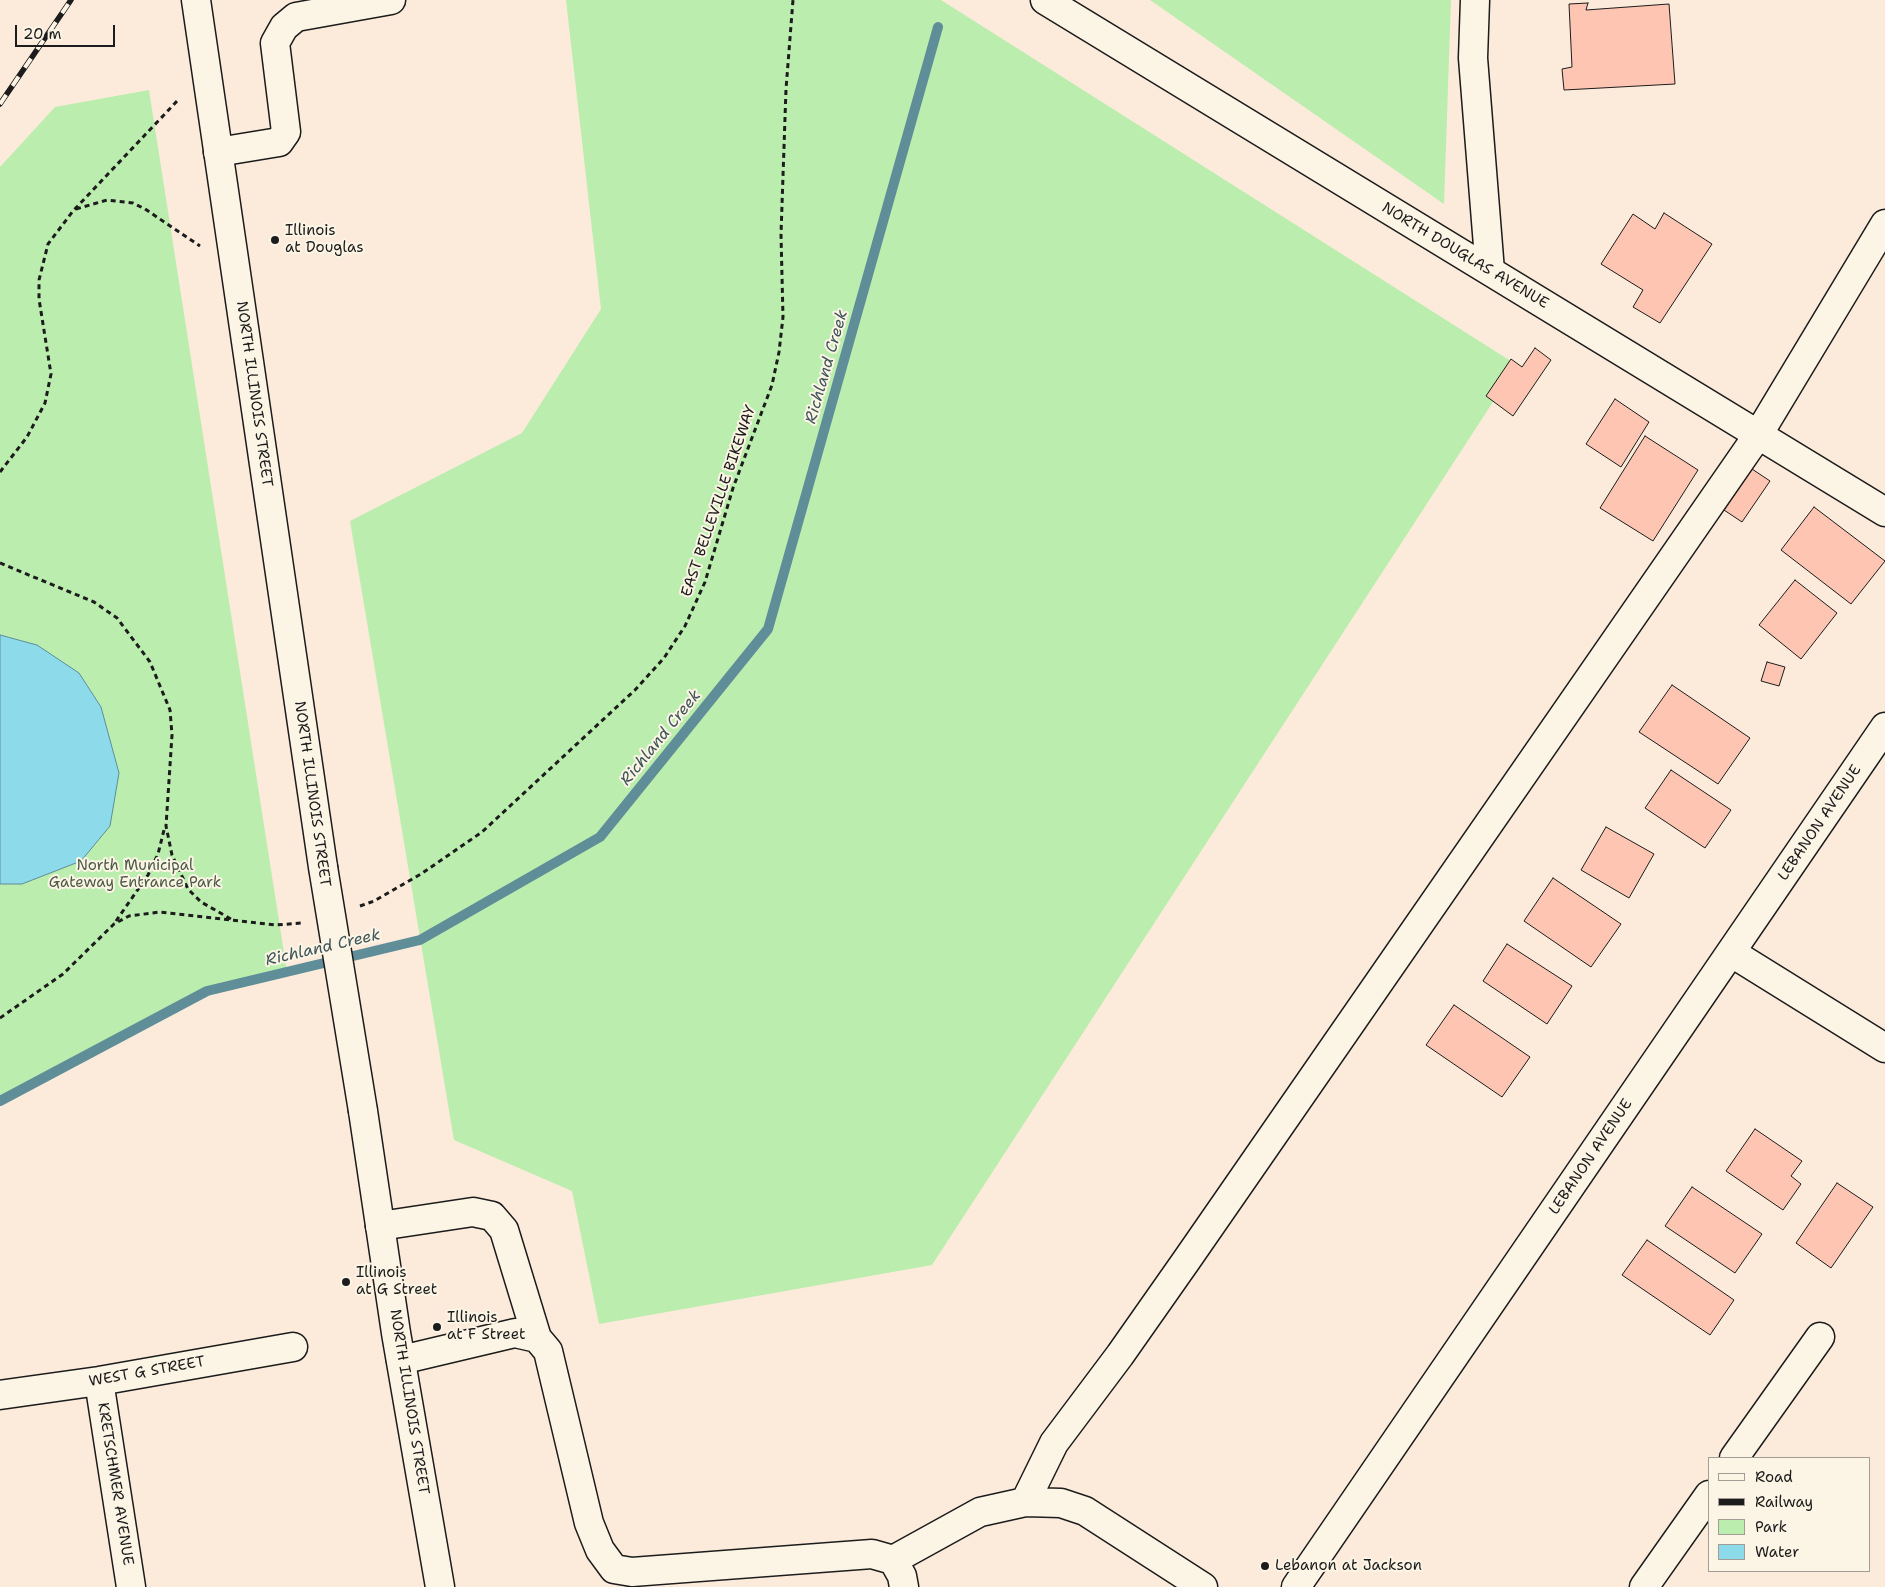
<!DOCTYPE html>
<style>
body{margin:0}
#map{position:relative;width:1885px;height:1587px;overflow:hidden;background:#fcebdb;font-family:"Shantell Sans",sans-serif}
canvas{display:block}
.legend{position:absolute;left:1708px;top:1457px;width:162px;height:115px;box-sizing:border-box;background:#fcf5e5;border:1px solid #a29e95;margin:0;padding:6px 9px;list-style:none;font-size:15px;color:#1c1c1c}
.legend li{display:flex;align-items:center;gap:10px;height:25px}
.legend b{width:25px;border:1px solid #a29e95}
.scale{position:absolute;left:15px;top:25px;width:100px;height:22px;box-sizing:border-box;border:2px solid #1c1c1c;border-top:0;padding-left:6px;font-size:15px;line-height:18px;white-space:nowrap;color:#1c1c1c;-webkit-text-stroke:4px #fcf5e5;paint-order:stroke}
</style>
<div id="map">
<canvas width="1885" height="1587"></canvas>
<ul class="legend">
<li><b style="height:6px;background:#fcf5e5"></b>Road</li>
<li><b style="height:6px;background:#1c1c1c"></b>Railway</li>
<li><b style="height:14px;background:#bbedae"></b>Park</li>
<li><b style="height:14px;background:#8cdaea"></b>Water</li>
</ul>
<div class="scale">20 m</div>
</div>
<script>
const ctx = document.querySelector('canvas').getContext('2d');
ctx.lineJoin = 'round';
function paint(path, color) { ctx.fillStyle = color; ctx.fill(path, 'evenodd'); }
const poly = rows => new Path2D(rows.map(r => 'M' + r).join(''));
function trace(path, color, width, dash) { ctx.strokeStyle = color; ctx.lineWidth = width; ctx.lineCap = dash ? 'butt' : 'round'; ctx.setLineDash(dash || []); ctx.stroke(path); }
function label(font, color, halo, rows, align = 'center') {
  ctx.font = font + ' "Shantell Sans",sans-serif'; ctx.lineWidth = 4; ctx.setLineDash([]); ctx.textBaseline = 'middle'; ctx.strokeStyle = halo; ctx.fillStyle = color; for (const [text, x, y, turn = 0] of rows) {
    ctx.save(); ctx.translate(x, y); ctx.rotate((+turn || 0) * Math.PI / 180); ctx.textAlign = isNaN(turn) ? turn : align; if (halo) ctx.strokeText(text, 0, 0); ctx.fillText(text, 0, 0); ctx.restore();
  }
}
paint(poly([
 [566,0,941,0,1517,365,932,1265,599,1324,572,1191,454,1140,350,521,522,433,601,309],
 [1150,0,1451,0,1444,204],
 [149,90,287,972,207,991,0,1101,0,167,55,107]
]), '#bbedae');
const water = poly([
 [0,635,37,645,79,673,101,707,119,773,110,826,81,861,22,884,0,884,0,635]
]);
paint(water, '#8cdaea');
trace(water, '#5f8e98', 1);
trace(poly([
 [0,1101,207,991,420,940,600,837,768,629,938,27]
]), '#5f8e98', 10);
const building = poly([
 [1588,3,1586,10,1669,4,1675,84,1564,90,1562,69,1572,67,1569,4,1588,3],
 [1664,213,1712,244,1660,323,1633,307,1643,290,1601,264,1633,214,1655,229,1664,213],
 [1535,348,1551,360,1513,416,1486,396,1511,359,1522,367,1535,348],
 [1615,399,1649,422,1621,467,1586,444,1615,399],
 [1645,436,1698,470,1653,541,1600,508,1645,436],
 [1752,469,1770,481,1742,522,1724,510,1752,469],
 [1814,507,1885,561,1851,604,1781,550,1814,507],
 [1795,580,1837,613,1801,659,1759,625,1795,580],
 [1767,662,1785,667,1779,686,1761,681,1767,662],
 [1672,685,1750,738,1718,784,1639,732,1672,685],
 [1671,770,1731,810,1705,848,1645,808,1671,770],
 [1606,827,1654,854,1629,898,1581,870,1606,827],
 [1553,878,1621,924,1591,967,1524,921,1553,878],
 [1507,944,1572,986,1547,1024,1483,981,1507,944],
 [1454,1005,1530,1057,1502,1097,1426,1045,1454,1005],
 [1755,1129,1802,1161,1791,1176,1801,1184,1783,1210,1726,1171,1755,1129],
 [1837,1183,1873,1207,1831,1268,1796,1243,1837,1183],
 [1692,1187,1762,1234,1735,1273,1665,1226,1692,1187],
 [1647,1240,1734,1300,1710,1335,1622,1275,1647,1240]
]);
paint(building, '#fdc5b2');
trace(building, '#1c1c1c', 1);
const minor = poly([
 [1045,0,1885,512],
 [1475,0,1473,58,1490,271],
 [218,152,279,142,286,132,275,43,284,27,296,17,391,0],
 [1732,953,1885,1048],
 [380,1226,473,1212,492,1216,504,1230,537,1338],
 [401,1360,515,1333,537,1338,548,1351,589,1523,600,1550,614,1569,632,1572,872,1554,893,1560,902,1576,904,1587],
 [99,1381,131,1587],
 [0,1395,99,1381,293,1347],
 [1734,1458,1820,1337],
 [1025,1502,1054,1443,1120,1355,1186,1261,1758,435,1885,224],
 [893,1560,980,1512,1025,1502,1061,1503,1085,1511,1203,1587],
 [1644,1587,1709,1495]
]);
const major = poly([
 [196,0,323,867],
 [363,1111,396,1333,440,1587],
 [1296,1587,1885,727]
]);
trace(minor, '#1c1c1c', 31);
trace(major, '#1c1c1c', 31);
trace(poly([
 [76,209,107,200,133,203,145,209,200,246],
 [0,472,27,437,45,403,51,374,39,299,39,280,48,244,73,211,179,99],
 [0,563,94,602,117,618,150,662,170,710,172,735,166,826,172,855,188,889,201,902,231,919],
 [360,906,374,901,421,874,482,832,635,690,664,658,685,626,705,582,733,488,772,385,779,352,783,317,781,234,786,89,793,0],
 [116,921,148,875,158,854,165,826],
 [0,1018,63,974,114,924,129,916,160,912,275,925,302,923]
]), '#1c1c1c', 3, [5, 4]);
trace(minor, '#fcf5e5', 28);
trace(major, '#fcf5e5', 28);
const rail = poly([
 [0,104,71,0]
]);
trace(rail, '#1c1c1c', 5.5);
trace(rail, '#fcf5e5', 4, [11]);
const majorBridge = poly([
 [323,867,363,1111]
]);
trace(majorBridge, '#1c1c1c', 31, []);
trace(majorBridge, '#fcf5e5', 28);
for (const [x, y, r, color] of [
 [275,240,5,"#1c1c1c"],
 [346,1282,5,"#1c1c1c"],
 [437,1327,5,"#1c1c1c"],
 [1265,1566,5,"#1c1c1c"]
]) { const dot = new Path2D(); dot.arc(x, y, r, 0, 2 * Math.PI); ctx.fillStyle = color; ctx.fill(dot); trace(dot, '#fcf5e5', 2); }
label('15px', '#1c1c1c', '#fcf5e5', [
 ["Illinois",285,231],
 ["at Douglas",285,248],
 ["Illinois",356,1273],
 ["at G Street",356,1290],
 ["Illinois",447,1318],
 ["at F Street",447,1335],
 ["Lebanon at Jackson",1275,1566]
], 'left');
label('15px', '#1c1c1c', '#fcf5e5', [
 ["NORTH DOUGLAS AVENUE",1465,256,31],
 ["NORTH ILLINOIS STREET",254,394,82],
 ["EAST BELLEVILLE BIKEWAY",719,501,-71],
 ["NORTH ILLINOIS STREET",312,794,82],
 ["LEBANON AVENUE",1820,823,-56],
 ["LEBANON AVENUE",1591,1157,-56],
 ["WEST G STREET",147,1372,-10],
 ["NORTH ILLINOIS STREET",409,1402,81],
 ["KRETSCHMER AVENUE",115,1484,81]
]);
label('15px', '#4c5b48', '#fcf5e5', [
 ["North Municipal",135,866],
 ["Gateway Entrance Park",135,883]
]);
label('italic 16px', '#3e555a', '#fcf5e5', [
 ["Richland Creek",827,367,-74],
 ["Richland Creek",661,738,-51],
 ["Richland Creek",323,948,-13]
]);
</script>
